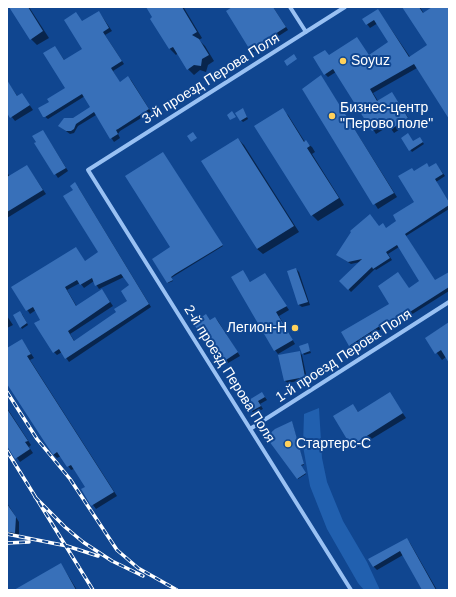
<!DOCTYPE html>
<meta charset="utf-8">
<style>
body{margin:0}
#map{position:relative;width:456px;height:597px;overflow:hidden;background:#104690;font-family:Arial,sans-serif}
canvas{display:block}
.frame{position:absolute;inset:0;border:8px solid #fff;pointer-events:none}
</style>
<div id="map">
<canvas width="456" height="597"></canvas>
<div class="frame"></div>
</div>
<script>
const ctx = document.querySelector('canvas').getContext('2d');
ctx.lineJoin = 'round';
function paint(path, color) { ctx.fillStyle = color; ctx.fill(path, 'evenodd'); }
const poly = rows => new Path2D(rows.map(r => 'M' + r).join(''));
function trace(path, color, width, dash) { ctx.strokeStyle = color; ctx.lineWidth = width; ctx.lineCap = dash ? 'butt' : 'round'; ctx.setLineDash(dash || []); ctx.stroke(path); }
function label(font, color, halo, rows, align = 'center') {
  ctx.font = font + ' Arial,sans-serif'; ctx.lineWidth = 4; ctx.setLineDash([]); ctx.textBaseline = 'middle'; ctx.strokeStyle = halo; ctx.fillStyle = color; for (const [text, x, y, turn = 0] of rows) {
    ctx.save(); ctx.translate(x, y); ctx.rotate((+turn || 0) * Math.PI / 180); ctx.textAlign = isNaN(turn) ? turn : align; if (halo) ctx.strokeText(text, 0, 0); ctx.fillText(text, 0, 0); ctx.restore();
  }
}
paint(poly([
 [319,408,322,458,327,482,343,521,367,562,380,590,364,590,358,583,327,529,310,486,303,446,304,414]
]), '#2160af');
paint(poly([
 [10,7,29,7,49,38,37,45,31,39],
 [147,7,182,7,184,8,202,38,199,40,205,46,214,61,208,65,206,72,200,70,194,75,188,69,178,53,176,55,170,49,151,19,154,18],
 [234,7,273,7,288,30,254,52,251,49],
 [404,7,420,7,424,14,434,7,449,7,449,118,417,68,373,93,378,101,392,93,411,122,394,133,389,126,376,134,336,72,328,77,325,74,325,51,329,56,357,38,369,56,390,42,378,23,370,28,367,24,378,10,410,57,428,46],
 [99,12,112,31,105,35,124,64,113,71,120,83,128,78,131,80,151,112,120,131,118,134,120,138,114,142,96,115,78,126,74,133,70,134,59,126,64,120,70,118,73,119,92,108,85,96,48,119,44,116,50,102,66,88,55,47,65,61,84,49,82,22],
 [321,76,397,197,378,209,303,90],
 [7,81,18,97,22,94,33,110,15,121,7,111],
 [243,109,248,119,243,122,241,120],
 [282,110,288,115,305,142,312,147,315,152,312,154,344,205,318,221,312,215],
 [45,134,68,171,58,178,35,143],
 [402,138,414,142,421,140,424,144,412,152],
 [238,139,244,145,299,232,263,254,257,249],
 [163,153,223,246,171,278,173,281,168,283,153,259,171,248],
 [426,164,430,168,436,164,445,176,436,182,449,202,449,209,406,236,435,281,449,273,449,291,395,325,392,322,352,347,350,345,390,304,398,273,409,289,421,281,399,247,388,254,392,260,376,270,375,269,351,292,341,281,360,262,351,264,337,255,379,227,386,229,398,221,415,202,414,172],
 [27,166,46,194,7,218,7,172,10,177],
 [78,187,151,307,69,362,62,352,57,355,54,352,36,310,30,314,13,288,76,248,85,262,100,253,74,190],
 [124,277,130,286,128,301,117,312,75,342,70,334,113,306,102,290,77,307,67,290,80,283,84,288,94,281,99,289],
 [296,269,299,272,310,305,302,307,299,305,288,271],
 [242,271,251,283,265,274,289,310,279,316,295,344,278,354,275,350],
 [22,314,28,325,22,329,21,327],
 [206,315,211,321,215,318,218,321,240,356,223,366,220,364],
 [7,316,13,325,7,328],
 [449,323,449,361,446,357,442,360,426,338],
 [22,340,34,358,30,360,117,496,96,509,82,490,86,487,74,469,71,470,61,456,57,458,53,454,7,382,7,350],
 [307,344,311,353,304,355,303,353],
 [299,352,302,355,307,379,288,383,285,381],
 [262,393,267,400,260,404,263,409,254,414,246,403],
 [390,394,406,418,355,449,351,445,353,405,359,413],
 [7,408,31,445,29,447,33,453,20,462,7,444],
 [292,422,304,465,300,466,306,474,298,479,268,437],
 [7,503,19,522,19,537,7,535],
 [407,540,410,543,437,590,423,590,403,555,377,570,373,566],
 [61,564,77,590,16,590]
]), '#0007');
paint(poly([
 [9,7,28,7,43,31,30,40],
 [146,7,182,7,197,32,192,35,199,39,209,55,202,59,201,66,194,65,187,70,173,47,169,49,150,19,152,17],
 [232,7,273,7,286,27,250,50,226,11],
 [402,7,419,7,423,13,432,7,449,7,449,119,414,64,370,89,377,101,392,92,408,118,390,130,386,122,372,131,333,69,324,75,313,57,325,50,329,55,357,37,369,55,388,42,374,20,366,25,362,19,378,9,409,57,427,45],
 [99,11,109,28,103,32,122,61,111,68,120,82,128,76,149,109,118,129,116,130,118,134,110,139,94,112,76,124,74,129,71,131,66,131,58,126,64,118,73,118,90,107,82,94,45,117,43,117,38,108,49,102,47,99,65,88,43,53,55,46,64,60,82,49,64,20,76,12,82,21],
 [294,54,297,59,287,66,284,61],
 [321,75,394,193,373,205,302,89],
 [7,80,17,96,22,93,30,105,10,118,7,113],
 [243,108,247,117,240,121,235,113],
 [283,108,304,142,306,140,310,146,307,148,339,198,311,216,254,126],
 [232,111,236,117,230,120,227,115],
 [43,130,66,168,54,175,34,143,36,142,32,136],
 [193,132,197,138,191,142,187,136],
 [408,133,413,141,420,137,423,142,409,151,401,138],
 [238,138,294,226,257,249,201,161],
 [163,152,223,245,175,274,171,277,173,280,167,283,152,259,170,247,125,176],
 [427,163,429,167,436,163,443,174,435,179,449,202,449,205,405,234,435,280,449,272,449,287,391,324,389,320,349,346,341,332,389,304,378,286,398,272,409,288,419,281,397,245,386,252,390,258,373,269,372,267,348,290,339,281,362,259,348,262,336,255,351,232,350,231,370,214,379,226,383,223,386,228,396,221,393,215,414,202,398,176,412,168,414,171],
 [27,165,43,190,7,212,7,177],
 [75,182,149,304,65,359,59,349,53,353,39,331,34,323,40,320,33,307,26,311,11,287,76,247,85,261,98,252,63,196,73,190,70,186],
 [121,274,129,285,121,291,127,301,114,309,116,312,74,341,68,331,110,302,102,289,76,306,65,287,77,280,80,285,92,278,95,286],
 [296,268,308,302,298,305,287,271],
 [243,270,250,282,265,273,287,306,276,312,293,340,274,351,231,277],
 [20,311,27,323,20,328,13,315],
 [206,314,210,320,215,317,238,352,220,364,193,323],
 [449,322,449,363,441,350,435,354,425,338],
 [22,339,31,354,27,356,114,492,91,506,81,489,85,487,71,465,67,467,57,452,53,455,7,384,7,348],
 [308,343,310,351,302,354,299,346],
 [300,351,305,377,284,381,278,355],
 [262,392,265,397,258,401,261,406,250,412,244,403],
 [390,392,403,413,351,446,333,416,353,404,358,412],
 [7,409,28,441,25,442,30,449,15,459,7,446],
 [292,421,304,464,301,465,306,473,297,479,266,437,275,429],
 [7,504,16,517,15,533,7,532],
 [407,538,436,590,422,590,400,551,373,567,368,559],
 [61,563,76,590,14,590]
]), '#3870b9');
trace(poly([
 [290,7,306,32],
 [345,7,88,170,351,590],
 [250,429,449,302]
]), '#99c1f3', 4);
const rail = poly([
 [7,392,37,439,70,479,117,550,138,568,177,590],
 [7,451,93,590],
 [35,497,65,527,83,542,112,561,143,576],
 [7,534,67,546,98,556],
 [7,543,29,542]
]);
trace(rail, '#fff', 3.5);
trace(rail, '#104690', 2, [6]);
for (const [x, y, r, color] of [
 [343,61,4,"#ffd15b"],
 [332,116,4,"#ffd15b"],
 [295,328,4,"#ffd15b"],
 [288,444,4,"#ffd15b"]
]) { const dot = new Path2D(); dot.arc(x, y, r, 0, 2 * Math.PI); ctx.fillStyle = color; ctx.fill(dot); trace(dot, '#104690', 1.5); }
label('14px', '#fff', '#104690', [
 ["Soyuz",351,61],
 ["Бизнес-центр",340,108],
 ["\"Перово поле\"",340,124],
 ["Легион-Н",287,328,"right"],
 ["Стартерс-С",296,444]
], 'left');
label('14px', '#fff', '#104690', [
 ["3-й проезд Перова Поля",211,79,-32],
 ["1-й проезд Перова Поля",344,356,-33],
 ["2-й проезд Перова Поля",229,374,58]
]);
</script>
